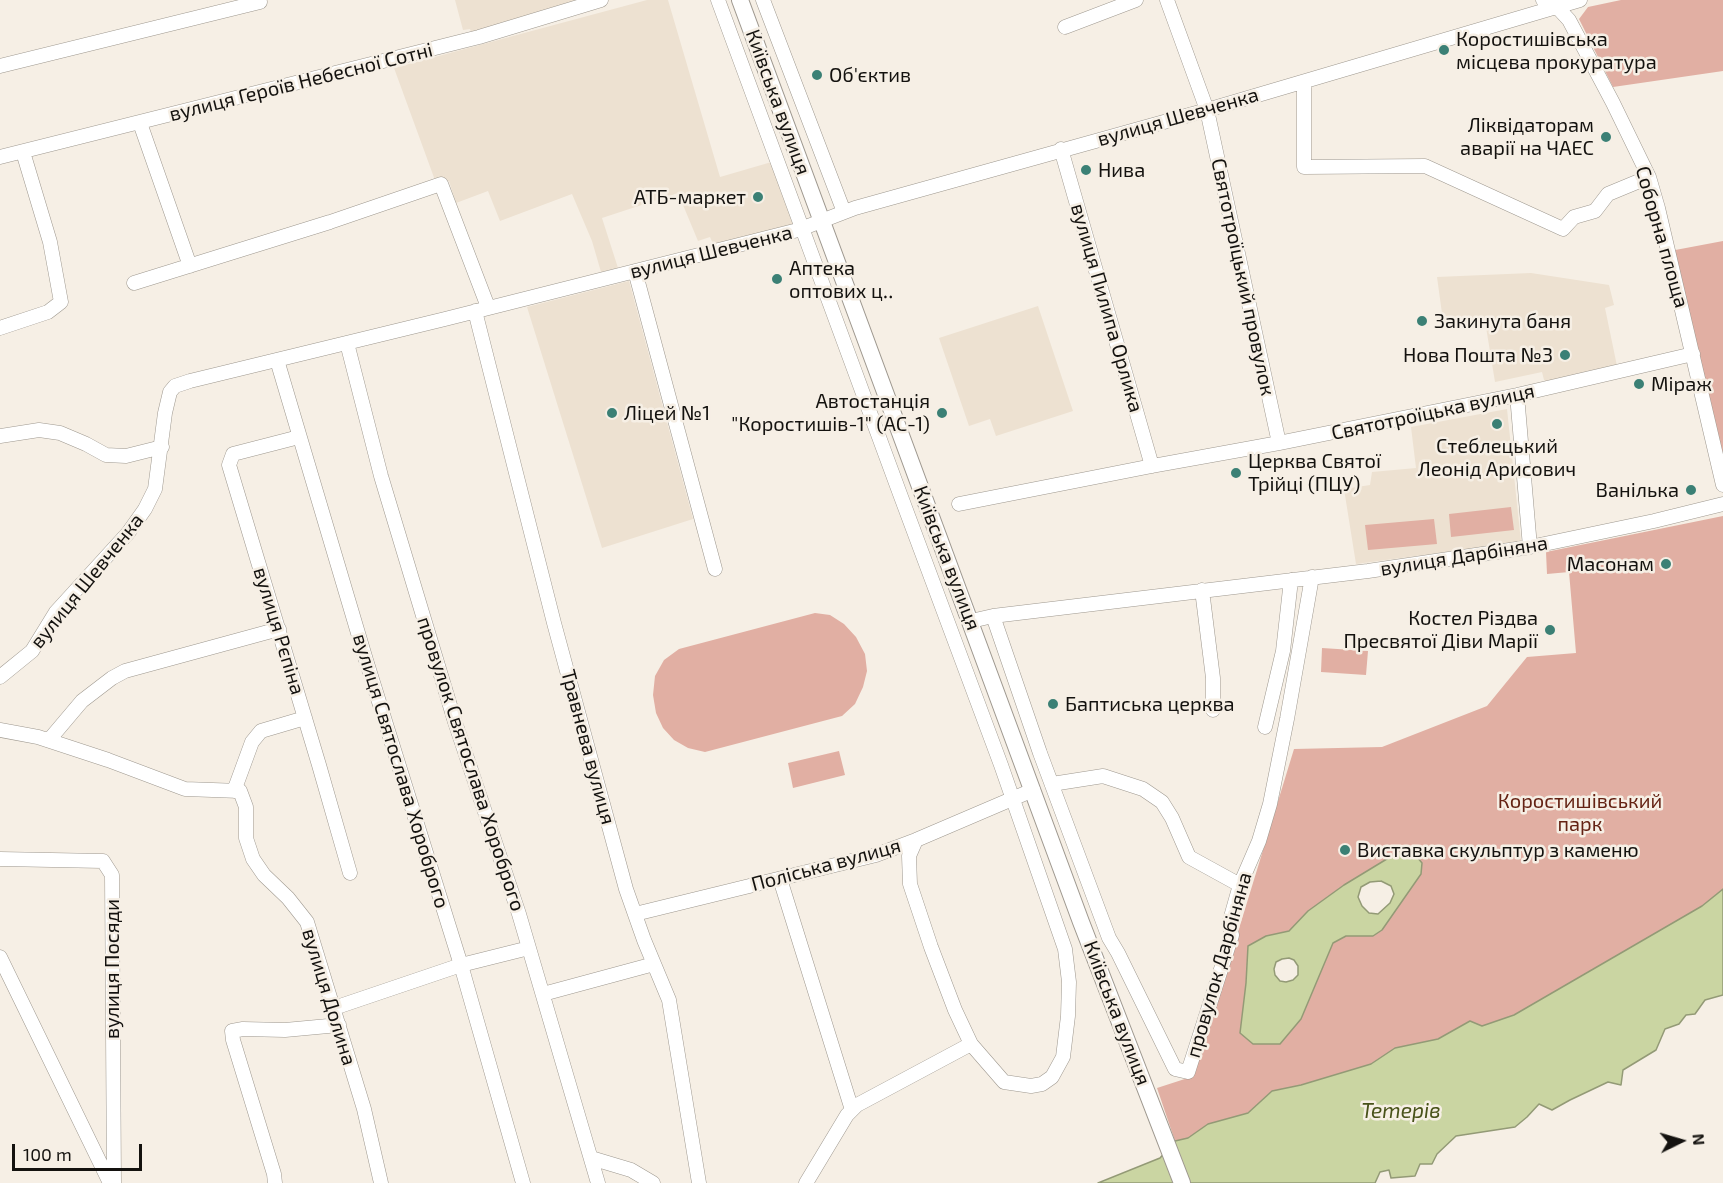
<!DOCTYPE html>
<meta charset="utf-8">
<style>
body{margin:0}
#map{position:relative;width:1723px;height:1183px;overflow:hidden;background:#f6efe5;font-family:"Exo 2",sans-serif}
canvas{display:block}
.north{position:absolute;left:1651px;top:1111px;width:60px;height:60px;-webkit-text-stroke:4px #f6efe5;paint-order:stroke;rotate:85deg;font-size:16px;font-weight:700;line-height:24px;text-align:center;color:#14120f}
.north::after{content:'';display:block;margin:auto;width:21px;height:27px;background:#14120f;clip-path:polygon(50% 0,100% 100%,50% 72%,0 100%)}
.scale{position:absolute;left:12px;top:1144px;width:130px;height:27px;box-sizing:border-box;border:3px solid #14120f;border-top:0;padding-left:8px;font-size:18px;line-height:21px;white-space:nowrap;color:#14120f;-webkit-text-stroke:4px #f6efe5;paint-order:stroke}
</style>
<div id="map">
<canvas width="1723" height="1183"></canvas>
<div class="north">N</div>
<div class="scale">100 m</div>
</div>
<script>
const ctx = document.querySelector('canvas').getContext('2d');
ctx.lineJoin = 'round';
function paint(path, color) { ctx.fillStyle = color; ctx.fill(path, 'evenodd'); }
const poly = rows => new Path2D(rows.map(r => 'M' + r).join(''));
function trace(path, color, width, dash) { ctx.strokeStyle = color; ctx.lineWidth = width; ctx.lineCap = dash ? 'butt' : 'round'; ctx.setLineDash(dash || []); ctx.stroke(path); }
function label(font, color, halo, rows, align = 'center') {
  ctx.font = font + ' "Exo 2",sans-serif'; ctx.lineWidth = 5; ctx.setLineDash([]); ctx.textBaseline = 'middle'; ctx.strokeStyle = halo; ctx.fillStyle = color; for (const [text, x, y, turn = 0] of rows) {
    ctx.save(); ctx.translate(x, y); ctx.rotate((+turn || 0) * Math.PI / 180); ctx.textAlign = isNaN(turn) ? turn : align; if (halo) ctx.strokeText(text, 0, 0); ctx.fillText(text, 0, 0); ctx.restore();
  }
}
paint(poly([
 [455,0,596,0,472,34,470,29,463,30],
 [647,0,668,0,720,177,775,161,796,226,715,248,710,237,698,241,678,193,602,218,618,268,601,272,592,241,572,194,500,221,488,191,456,203,449,181,436,183,394,68],
 [1531,273,1609,285,1614,305,1605,308,1617,366,1547,382,1544,380,1542,372,1495,382,1485,321,1444,328,1437,277],
 [629,281,693,519,602,548,527,307],
 [1038,306,1073,411,996,436,990,419,969,426,939,338],
 [1507,409,1521,542,1356,564,1344,489,1370,485,1372,472,1416,468,1411,427]
]), '#ede1d1');
paint(poly([
 [1621,0,1723,0,1723,71,1613,87,1579,19,1588,7],
 [1723,241,1723,460,1670,251],
 [1511,507,1514,530,1451,537,1449,514],
 [1723,516,1723,889,1702,906,1514,1015,1482,1026,1470,1022,1438,1039,1395,1048,1372,1064,1301,1085,1272,1091,1248,1113,1208,1124,1188,1138,1175,1141,1157,1088,1191,1077,1230,958,1294,749,1382,747,1487,706,1527,657,1576,653,1569,572,1547,574,1546,552],
 [1400,851,1413,852,1382,930,1373,936,1346,936,1333,943,1301,1019,1246,982,1248,946,1266,936,1289,931,1308,911,1344,885],
 [1434,519,1437,544,1368,550,1365,525],
 [815,613,830,615,844,624,856,637,865,654,867,671,863,687,855,704,842,716,705,752,688,748,674,740,663,728,656,713,653,695,655,676,664,660,679,649],
 [1322,648,1368,651,1366,675,1321,672],
 [839,751,845,775,793,788,788,763]
]), '#e1afa3');
const water = poly([
 [1400,851,1413,852,1422,863,1421,874,1382,930,1373,936,1346,936,1333,943,1301,1019,1280,1044,1253,1044,1240,1033,1246,983,1248,946,1266,936,1289,931,1308,911,1344,885,1400,851],
 [1381,881,1391,886,1394,894,1390,903,1378,914,1369,913,1362,906,1358,897,1361,887,1370,882,1381,881],
 [1289,958,1294,960,1298,966,1298,975,1293,980,1286,982,1280,981,1275,975,1274,969,1276,962,1282,959,1289,958],
 [1723,889,1723,995,1705,1000,1695,1014,1686,1015,1679,1024,1665,1029,1656,1050,1623,1070,1621,1085,1608,1082,1570,1100,1552,1110,1539,1104,1527,1117,1515,1127,1456,1136,1437,1154,1432,1164,1420,1164,1415,1176,1391,1178,1389,1170,1380,1172,1375,1183,1098,1183,1160,1158,1175,1141,1188,1138,1208,1124,1248,1113,1272,1091,1301,1085,1371,1064,1395,1048,1438,1039,1470,1021,1482,1026,1514,1015,1702,906,1723,889]
]);
paint(water, '#cad5a2');
trace(water, '#939a76', 1.5);
const minor = poly([
 [718,0,900,494,1001,765,1065,949,1069,982,1068,1016,1063,1057,1052,1077,1042,1084,1031,1086,1004,1082,971,1044,955,1010,931,947,910,884,909,856,916,840],
 [763,0,844,212],
 [1167,0,1207,110,1279,443],
 [1543,0,1557,7,1569,20,1613,103,1649,177,1658,208,1723,485],
 [1065,27,1136,0],
 [0,66,260,2,259,0],
 [1304,82,1304,167,1425,166,1563,229,1574,217,1595,211,1608,194,1649,177],
 [140,123,190,266],
 [1061,149,1152,466],
 [0,157,479,37,601,0],
 [635,271,715,569],
 [134,283,330,222,441,184,488,307],
 [475,311,554,623,626,889,644,940,669,1000,699,1183],
 [0,328,48,312,61,302,50,242,23,152],
 [347,343,381,476,455,722,519,914,598,1183],
 [277,360,366,660,461,965,523,1183],
 [1517,395,1530,547],
 [0,436,39,430,60,433,86,444,106,455,126,456,162,447],
 [299,437,233,454,229,465,319,765,350,873],
 [959,504,1152,466,1279,443,1517,395,1693,354],
 [1202,590,1213,678,1213,710],
 [993,616,1040,753,1109,938,1118,953,1175,1069,1188,1072,1232,935,1229,924,1240,885,1259,841,1270,804,1287,719,1312,577],
 [971,621,993,616,1368,571,1530,547,1654,521,1723,504],
 [0,677,32,651,56,612,128,533,145,509,155,489,165,413,170,392,175,386,190,381,445,319,798,230,855,208,1207,110,1580,0],
 [1265,727,1283,651,1291,580],
 [0,730,38,737,108,760,185,789,240,791,246,807,246,838,253,859,264,875,288,898,307,922,364,1109,381,1183],
 [49,740,82,701,112,678,125,671,279,629],
 [1052,784,1103,776,1143,789,1162,802,1172,818,1189,857,1240,885],
 [234,791,252,742,261,731,305,718],
 [0,859,103,861,112,875,114,1183],
 [780,879,852,1110],
 [635,914,876,855,916,840,1033,790],
 [0,957,110,1183],
 [543,994,654,964],
 [334,1008,461,965,529,948],
 [591,1158,631,1170,653,1183],
 [275,1183,274,1174,233,1040,232,1031,243,1029,285,1030,339,1025],
 [806,1183,847,1115,857,1105,971,1044]
]);
const major = poly([
 [740,0,1081,922,1182,1183]
]);
trace(minor, '#9e988f', 15);
trace(major, '#9e988f', 18);
trace(minor, '#fff', 14);
trace(major, '#fff', 16);
for (const [x, y, r, color] of [
 [1444,50,6,"#3b8075"],
 [817,75,6,"#3b8075"],
 [1606,137,6,"#3b8075"],
 [1086,170,6,"#3b8075"],
 [758,197,6,"#3b8075"],
 [777,279,6,"#3b8075"],
 [1422,321,6,"#3b8075"],
 [1565,355,6,"#3b8075"],
 [1639,384,6,"#3b8075"],
 [612,413,6,"#3b8075"],
 [942,413,6,"#3b8075"],
 [1497,424,6,"#3b8075"],
 [1236,473,6,"#3b8075"],
 [1691,490,6,"#3b8075"],
 [1666,564,6,"#3b8075"],
 [1550,630,6,"#3b8075"],
 [1053,704,6,"#3b8075"],
 [1345,850,6,"#3b8075"]
]) { const dot = new Path2D(); dot.arc(x, y, r, 0, 2 * Math.PI); ctx.fillStyle = color; ctx.fill(dot); trace(dot, '#f6efe5', 2); }
label('20px', '#14120f', '#f6efe5', [
 ["Коростишівська",1456,39],
 ["місцева прокуратура",1456,62],
 ["Об'єктив",829,75],
 ["Ліквідаторам",1594,125,"right"],
 ["аварії на ЧАЕС",1594,148,"right"],
 ["Нива",1098,170],
 ["АТБ-маркет",746,197,"right"],
 ["Аптека",789,268],
 ["оптових ц‥",789,291],
 ["Закинута баня",1434,321],
 ["Нова Пошта №3",1553,355,"right"],
 ["Міраж",1651,384],
 ["Автостанція",930,401,"right"],
 ["\"Коростишів-1\" (АС-1)",930,424,"right"],
 ["Ліцей №1",624,413],
 ["Стеблецький",1497,446,"center"],
 ["Леонід Арисович",1497,469,"center"],
 ["Церква Святої",1248,461],
 ["Трійці (ПЦУ)",1248,484],
 ["Ванілька",1679,490,"right"],
 ["Масонам",1654,564,"right"],
 ["Костел Різдва",1538,618,"right"],
 ["Пресвятої Діви Марії",1538,641,"right"],
 ["Баптиська церква",1065,704],
 ["Виставка скульптур з каменю",1357,850]
], 'left');
label('20px', '#14120f', '#f6efe5', [
 ["вулиця Героїв Небесної Сотні",301,82,-14],
 ["Київська вулиця",778,102,70],
 ["вулиця Шевченка",1178,117,-16],
 ["Соборна площа",1662,237,74],
 ["вулиця Шевченка",711,252,-14],
 ["Святотроїцький провулок",1243,277,78],
 ["вулиця Пилипа Орлика",1107,308,74],
 ["Святотроїцька вулиця",1433,412,-12],
 ["вулиця Дарбіняна",1464,556,-9],
 ["Київська вулиця",947,558,69],
 ["вулиця Шевченка",87,581,-51],
 ["вулиця Рєпіна",279,631,73],
 ["Травнева вулиця",588,747,75],
 ["провулок Святослава Хороброго",471,764,72],
 ["вулиця Святослава Хороброго",401,771,73],
 ["Поліська вулиця",826,865,-15],
 ["провулок Дарбіняна",1219,965,-74],
 ["вулиця Посяди",112,969,-90],
 ["вулиця Долина",329,997,73],
 ["Київська вулиця",1117,1013,69]
]);
label('20px', '#642213', '#f6efe5', [
 ["Коростишівський",1580,801],
 ["парк",1580,824]
]);
label('italic 21px', '#485219', '#f6efe5', [
 ["Тетерів",1401,1111]
]);
</script>
